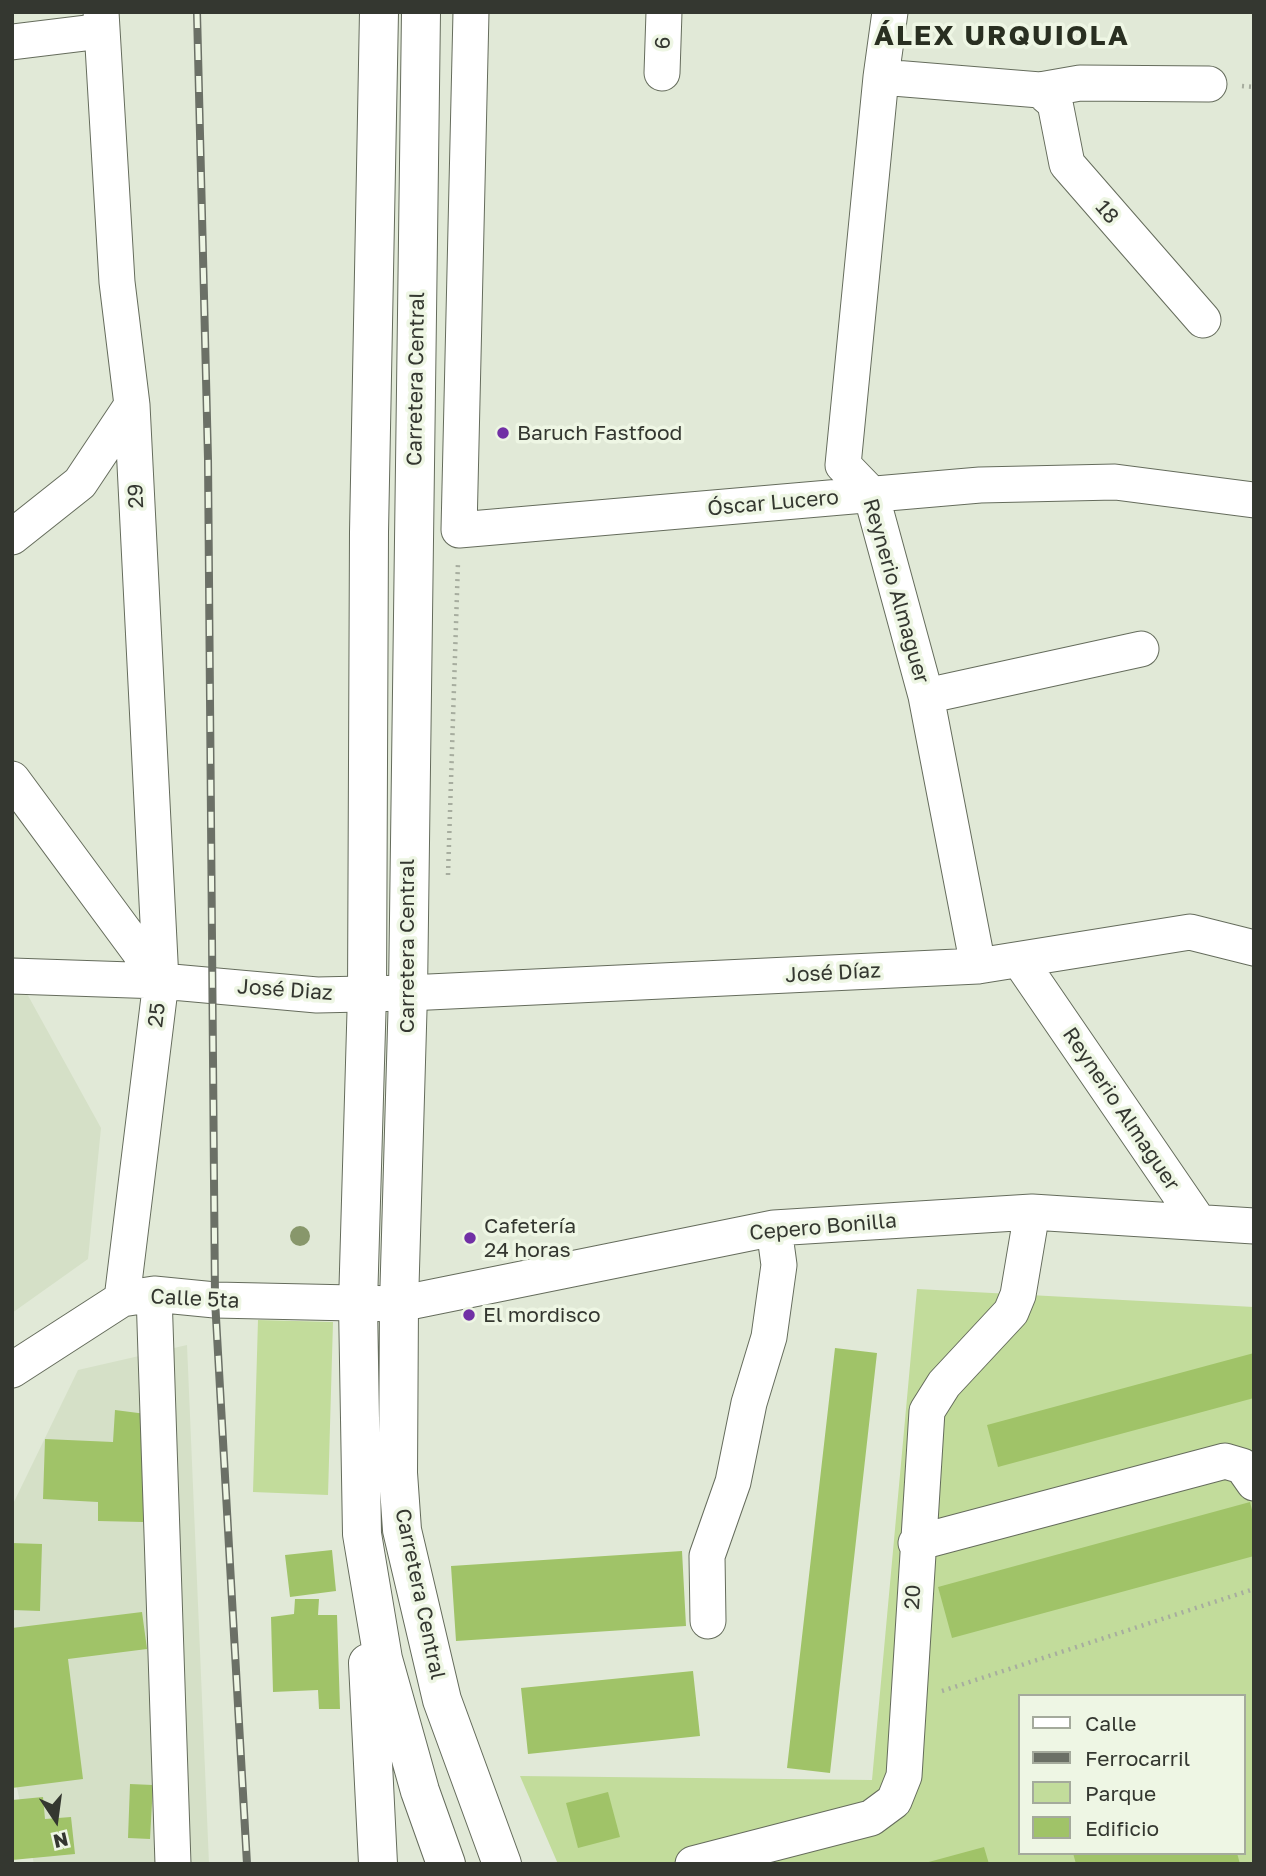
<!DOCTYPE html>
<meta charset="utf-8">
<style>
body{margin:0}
#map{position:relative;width:1266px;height:1876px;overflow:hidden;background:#e1e9d7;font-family:"Golos Text",sans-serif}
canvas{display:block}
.frame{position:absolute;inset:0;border:14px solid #343730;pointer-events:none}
.legend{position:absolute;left:1018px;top:1694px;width:228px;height:161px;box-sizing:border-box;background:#eef6e4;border:2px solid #a4aa9c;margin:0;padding:9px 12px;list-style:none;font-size:21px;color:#343730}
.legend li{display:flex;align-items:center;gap:14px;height:35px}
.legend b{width:35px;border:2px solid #a4aa9c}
.north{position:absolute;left:21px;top:1785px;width:70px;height:70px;-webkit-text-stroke:5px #eef6e4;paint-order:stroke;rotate:167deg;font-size:19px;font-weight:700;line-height:28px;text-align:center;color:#343730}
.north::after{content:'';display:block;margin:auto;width:24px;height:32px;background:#343730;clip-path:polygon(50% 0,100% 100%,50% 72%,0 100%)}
</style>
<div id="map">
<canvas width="1266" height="1876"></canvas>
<div class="frame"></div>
<ul class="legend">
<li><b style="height:9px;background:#fff"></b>Calle</li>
<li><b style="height:9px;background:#6b7066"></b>Ferrocarril</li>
<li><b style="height:19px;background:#c2dc9b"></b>Parque</li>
<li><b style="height:19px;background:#a0c368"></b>Edificio</li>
</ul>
<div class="north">N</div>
</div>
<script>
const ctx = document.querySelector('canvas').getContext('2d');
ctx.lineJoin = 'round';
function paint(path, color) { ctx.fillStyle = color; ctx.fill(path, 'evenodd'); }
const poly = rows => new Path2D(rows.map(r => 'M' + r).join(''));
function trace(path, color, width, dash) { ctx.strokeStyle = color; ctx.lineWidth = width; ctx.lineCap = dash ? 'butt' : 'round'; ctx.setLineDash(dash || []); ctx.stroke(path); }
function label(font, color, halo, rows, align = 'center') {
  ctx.font = font + ' "Golos Text",sans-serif'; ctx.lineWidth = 7; ctx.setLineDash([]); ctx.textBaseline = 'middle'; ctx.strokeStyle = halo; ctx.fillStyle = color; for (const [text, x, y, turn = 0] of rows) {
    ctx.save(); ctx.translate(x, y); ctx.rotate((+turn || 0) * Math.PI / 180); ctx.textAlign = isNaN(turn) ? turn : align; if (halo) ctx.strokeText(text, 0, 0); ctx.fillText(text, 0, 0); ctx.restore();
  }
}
paint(poly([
 [20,981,101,1128,88,1259,12,1313,12,984],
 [187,1345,209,1864,34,1864,12,1766,12,1506,78,1370]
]), '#d5e0c7');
paint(poly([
 [917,1289,1254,1307,1254,1864,558,1864,520,1776,872,1780],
 [1019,1696,1243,1696,1243,1853,1019,1853],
 [258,1320,333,1322,328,1495,253,1492]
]), '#c2dc9b');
paint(poly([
 [835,1348,877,1353,830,1773,787,1768],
 [1254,1353,1254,1398,998,1467,987,1425],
 [115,1410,146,1414,143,1522,98,1521,98,1502,43,1499,45,1439,113,1442],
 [1250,1502,1254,1518,1254,1556,952,1638,938,1587],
 [12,1543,42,1544,40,1611,12,1610],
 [332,1550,336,1591,290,1597,285,1555],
 [682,1551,686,1626,456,1641,451,1566],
 [295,1599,319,1599,318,1615,337,1615,340,1709,319,1709,318,1690,273,1692,271,1617,294,1614],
 [142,1612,147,1649,68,1659,83,1779,12,1788,12,1628],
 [693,1671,700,1736,528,1754,521,1688],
 [130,1784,153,1785,150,1839,128,1838],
 [608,1792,620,1837,578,1848,566,1803],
 [43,1797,45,1819,71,1817,75,1854,12,1860,12,1800],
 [984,1847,989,1864,925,1864,925,1863],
 [1073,1853,1237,1853,1240,1864,1076,1864]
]), '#a0c368');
const minor = poly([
 [101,12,117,282,132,405,161,981,122,1299],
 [471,12,459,530,980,485,1115,482,1254,500],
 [890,12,881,77,843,465,871,494,926,696,978,966],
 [12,42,102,31],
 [662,73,664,12],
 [881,77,1040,90,1055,103,1067,164,1203,320],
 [1040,90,1080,83,1209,84],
 [12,537,80,483,132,405],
 [926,696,1141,649],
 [12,779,161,981],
 [1020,961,1198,1221],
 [12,976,161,981,317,995,408,993,978,966,1190,932,1254,948],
 [154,1294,173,1864],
 [12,1370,122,1299,154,1294,215,1300,399,1304,774,1228,1032,1212,1254,1226],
 [916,1543,1225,1461,1242,1466,1254,1483],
 [708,1621,707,1556,733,1482,749,1403,769,1337,779,1265,774,1228],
 [693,1864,871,1818,894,1801,904,1776,927,1411,944,1384,1011,1312,1018,1295,1032,1212]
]);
const major = poly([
 [379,12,369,532,367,994,358,1304,362,1534,383,1659,420,1791,446,1864],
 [421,12,408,993,399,1304,398,1473,402,1530,442,1700,502,1864],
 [368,1663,378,1864]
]);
trace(minor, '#656c5c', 37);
trace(major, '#656c5c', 40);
trace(poly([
 [1242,86,1254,87],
 [448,875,458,562],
 [942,1691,1254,1589]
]), '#a7ad9f', 4.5, [2, 5]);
trace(minor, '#fff', 35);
trace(major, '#fff', 38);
const rail = poly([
 [197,12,208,459,215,1300,247,1864]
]);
trace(rail, '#6b7066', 8);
trace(rail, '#eef6e4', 5, [16]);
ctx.fillStyle = '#88976b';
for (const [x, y] of [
 [300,1236]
]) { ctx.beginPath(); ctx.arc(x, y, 10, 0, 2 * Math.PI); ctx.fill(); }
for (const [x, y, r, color] of [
 [503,433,7,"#7130a5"],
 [470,1238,7,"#7130a5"],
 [469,1315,7,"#7130a5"]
]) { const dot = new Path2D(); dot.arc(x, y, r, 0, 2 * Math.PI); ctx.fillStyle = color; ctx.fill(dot); trace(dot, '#eef6e4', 2.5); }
label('21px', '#343730', '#eef6e4', [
 ["6",663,43,-88],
 ["18",1107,212,49],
 ["Carretera Central",416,379,-89],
 ["29",136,496,-93],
 ["Óscar Lucero",773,503,-5],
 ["Reynerio Almaguer",896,591,74],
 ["Carretera Central",407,946,-90],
 ["José Díaz",833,973,-3],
 ["José Diaz",285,990,4],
 ["25",157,1015,-83],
 ["Reynerio Almaguer",1121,1109,56],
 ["Cepero Bonilla",823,1227,-5],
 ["Calle 5ta",195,1299,3],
 ["Carretera Central",420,1594,78],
 ["20",913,1597,-86]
]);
label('21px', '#343730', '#eef6e4', [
 ["Baruch Fastfood",517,433],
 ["Cafetería",484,1226],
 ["24 horas",484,1250],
 ["El mordisco",483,1315]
], 'left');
ctx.letterSpacing = '2px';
label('bold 28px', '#292f21', '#eef6e4', [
 ["ÁLEX URQUIOLA",1002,36]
]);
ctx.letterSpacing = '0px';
</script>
